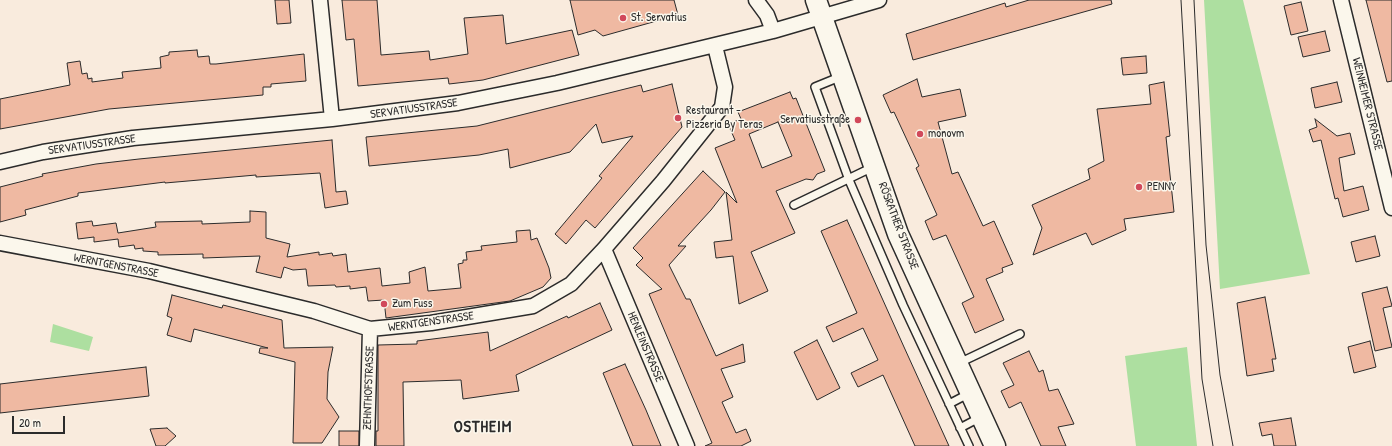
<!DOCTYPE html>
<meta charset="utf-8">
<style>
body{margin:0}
#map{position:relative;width:1392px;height:446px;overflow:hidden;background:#f9ebdd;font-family:"Patrick Hand",sans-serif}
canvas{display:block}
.scale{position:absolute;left:12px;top:416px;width:53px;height:18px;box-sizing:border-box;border:2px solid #2b2b2b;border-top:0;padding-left:5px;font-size:12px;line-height:14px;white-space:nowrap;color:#2b2b2b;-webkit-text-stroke:3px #fbf7ec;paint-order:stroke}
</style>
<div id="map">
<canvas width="1392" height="446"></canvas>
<div class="scale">20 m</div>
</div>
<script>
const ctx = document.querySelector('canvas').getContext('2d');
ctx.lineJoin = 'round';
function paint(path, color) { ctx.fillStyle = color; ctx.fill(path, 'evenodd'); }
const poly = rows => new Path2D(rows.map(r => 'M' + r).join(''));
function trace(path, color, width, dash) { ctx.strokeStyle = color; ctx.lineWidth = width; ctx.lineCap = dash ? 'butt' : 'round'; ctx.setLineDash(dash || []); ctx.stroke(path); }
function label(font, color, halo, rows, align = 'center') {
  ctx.font = font + ' "Patrick Hand",sans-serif'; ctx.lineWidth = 3; ctx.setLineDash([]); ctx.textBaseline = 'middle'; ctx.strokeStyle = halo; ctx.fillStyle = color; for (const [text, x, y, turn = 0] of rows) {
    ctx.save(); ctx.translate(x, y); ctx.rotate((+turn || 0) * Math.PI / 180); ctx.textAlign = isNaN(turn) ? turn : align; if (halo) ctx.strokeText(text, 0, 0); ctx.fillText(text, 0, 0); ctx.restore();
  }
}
paint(poly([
 [1204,0,1243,0,1310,274,1220,289],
 [53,324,93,337,89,351,50,342],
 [1187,347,1197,446,1136,446,1125,356]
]), '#addfa0');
const building = poly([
 [275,0,289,0,291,23,277,24,275,0],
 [342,0,377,0,381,55,429,51,430,60,468,54,464,18,503,15,506,44,572,30,579,55,483,80,449,84,448,78,358,86,354,39,346,40,342,0],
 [570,0,674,0,678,15,603,36,595,30,578,35,570,0],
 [1029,0,1111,0,1112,4,913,60,906,34,1005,3,1006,7,1029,0],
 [1366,0,1392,0,1392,81,1387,82,1366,0],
 [1301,2,1308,31,1291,35,1284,6,1301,2],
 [1325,31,1330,51,1303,57,1298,37,1325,31],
 [197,50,198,57,209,56,210,64,216,64,304,54,306,81,271,84,271,87,263,87,263,95,109,109,0,129,0,99,70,85,67,63,80,61,82,74,87,73,88,79,92,78,92,82,123,78,122,72,161,68,160,57,169,55,169,52,197,50],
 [1146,56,1147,73,1123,75,1121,58,1146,56],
 [917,79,922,97,960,89,966,116,938,122,952,174,958,172,983,226,994,221,1013,264,1002,268,1003,272,986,279,1004,320,975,333,962,303,974,297,946,235,933,240,925,221,937,215,916,168,919,166,894,112,891,113,883,95,917,79],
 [1164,82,1170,136,1166,137,1174,212,1124,219,1126,230,1092,245,1086,233,1033,255,1042,228,1032,205,1090,179,1088,169,1104,161,1097,109,1151,104,1149,85,1164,82],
 [1337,82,1342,102,1315,108,1311,88,1337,82],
 [672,84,682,127,595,228,586,220,566,244,555,234,602,178,599,176,633,136,602,143,596,124,570,152,510,168,508,149,479,155,369,166,366,137,477,126,641,85,643,92,672,84],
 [790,92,793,99,796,98,825,171,817,174,813,180,806,179,776,191,795,233,751,252,768,291,739,304,733,256,716,258,714,242,732,240,726,192,737,203,715,148,735,140,728,124,741,119,738,112,790,92],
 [778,122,792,156,762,168,749,134,778,122],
 [1315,119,1337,136,1350,133,1355,154,1339,158,1344,191,1363,186,1369,210,1343,217,1338,198,1335,199,1321,140,1313,142,1309,130,1317,127,1315,119],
 [332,140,336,192,346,191,348,204,325,208,320,173,256,177,256,175,165,183,165,182,78,193,78,196,25,210,26,215,0,222,0,187,43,176,42,174,96,164,139,159,332,140],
 [703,171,725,192,711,210,678,246,686,246,669,265,686,299,690,299,716,356,743,344,745,362,721,369,733,397,722,402,736,433,746,429,751,441,741,446,705,446,712,443,649,294,662,289,636,265,643,258,633,248,703,171],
 [250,211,266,212,266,238,290,244,287,257,319,252,319,255,332,253,333,256,346,254,348,272,380,268,382,286,410,283,409,272,425,267,428,291,461,288,458,264,463,263,463,260,467,260,466,252,482,250,481,246,517,242,516,231,530,230,531,240,537,238,549,268,551,278,543,287,510,301,386,318,384,300,368,301,366,287,350,289,350,286,336,287,335,285,308,286,306,269,293,270,284,267,281,278,256,272,260,256,203,258,203,254,158,255,158,252,143,251,143,248,135,249,134,245,119,247,118,239,94,242,94,237,78,239,76,223,92,221,93,226,116,223,118,233,156,227,155,222,202,221,202,224,250,222,250,211],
 [847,220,904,347,949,446,915,446,883,375,858,387,851,373,878,360,863,328,833,342,826,327,857,313,821,231,847,220],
 [1375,236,1380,256,1356,262,1351,242,1375,236],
 [1387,287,1392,306,1383,308,1392,347,1375,351,1362,293,1387,287],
 [172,295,222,308,223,305,282,320,284,348,333,347,328,372,327,399,339,417,322,443,293,443,295,362,259,353,260,348,268,348,194,329,191,342,167,335,172,318,167,316,172,295],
 [1265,297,1276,359,1272,359,1274,371,1247,376,1237,303,1265,297],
 [600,303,612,330,516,375,519,391,463,399,461,380,403,382,404,446,376,446,376,431,378,431,378,345,417,344,417,341,488,332,490,351,567,316,568,318,600,303],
 [817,340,840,388,817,400,794,352,817,340],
 [1370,341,1376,367,1354,373,1348,347,1370,341],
 [1029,351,1039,372,1043,370,1049,391,1058,389,1074,424,1058,427,1066,446,1041,446,1021,402,1009,408,1001,391,1014,385,1003,363,1029,351],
 [625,364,646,410,661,446,633,446,603,373,625,364],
 [146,367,149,396,0,413,0,384,146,367],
 [1291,418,1296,446,1274,446,1272,434,1262,436,1259,423,1291,418],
 [167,428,176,436,165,446,156,446,150,429,167,428],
 [339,431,359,431,359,446,339,446,339,431]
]);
paint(building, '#efb9a2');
trace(building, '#2b2b2b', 1);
const lane = poly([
 [842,76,815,87,849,180,903,305,969,446],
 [794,205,873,167],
 [959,363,1020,334],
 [949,404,970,393],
 [960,428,981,417]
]);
const street = poly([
 [320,0,332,119],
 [756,0,767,15,773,31],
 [1341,0,1392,208],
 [0,162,43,152,133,138,332,119,458,103,557,83,773,31,879,0],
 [0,243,149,271,314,311,370,329,431,323,533,306,571,284,604,249,663,181,722,107,725,87,715,46],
 [604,249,687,446],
 [367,446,370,329]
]);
const secondary = poly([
 [816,0,898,234,995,446]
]);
trace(lane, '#2b2b2b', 10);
trace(street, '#2b2b2b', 17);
trace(secondary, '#2b2b2b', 23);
trace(lane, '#fbf7ec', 7);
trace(street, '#fbf7ec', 14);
trace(secondary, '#fbf7ec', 20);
trace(poly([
 [1181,0,1202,379,1213,446],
 [1194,0,1206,245,1220,375,1233,446]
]), '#2b2b2b', 1);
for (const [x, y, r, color] of [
 [623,18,4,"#d1495b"],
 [678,118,4,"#d1495b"],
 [858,120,4,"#d1495b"],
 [920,134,4,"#d1495b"],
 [1139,187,4,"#d1495b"],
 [384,304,4,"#d1495b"]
]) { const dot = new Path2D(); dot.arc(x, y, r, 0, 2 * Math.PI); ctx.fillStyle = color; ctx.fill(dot); trace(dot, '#fbf7ec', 1.5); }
label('12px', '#2b2b2b', '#fbf7ec', [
 ["St. Servatius",631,18],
 ["Restaurant -",686,111],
 ["Pizzeria By Teras",686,125],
 ["Servatiusstraße",850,120,"right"],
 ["monovm",928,134],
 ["PENNY",1147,187],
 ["Zum Fuss",392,304]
], 'left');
label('12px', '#2b2b2b', '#fbf7ec', [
 ["WEINHEIMER STRASSE",1367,104,76],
 ["SERVATIUSSTRASSE",414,109,-8],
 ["SERVATIUSSTRASSE",92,145,-8],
 ["RÖSRATHER STRASSE",898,226,69],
 ["WERNTGENSTRASSE",116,266,11],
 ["WERNTGENSTRASSE",431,322,-8],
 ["HENLEINSTRASSE",645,347,67],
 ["ZEHNTHOFSTRASSE",369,388,-88]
]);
ctx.letterSpacing = '1px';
label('bold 16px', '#2b2b2b', '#fbf7ec', [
 ["OSTHEIM",483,428]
]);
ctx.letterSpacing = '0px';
</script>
